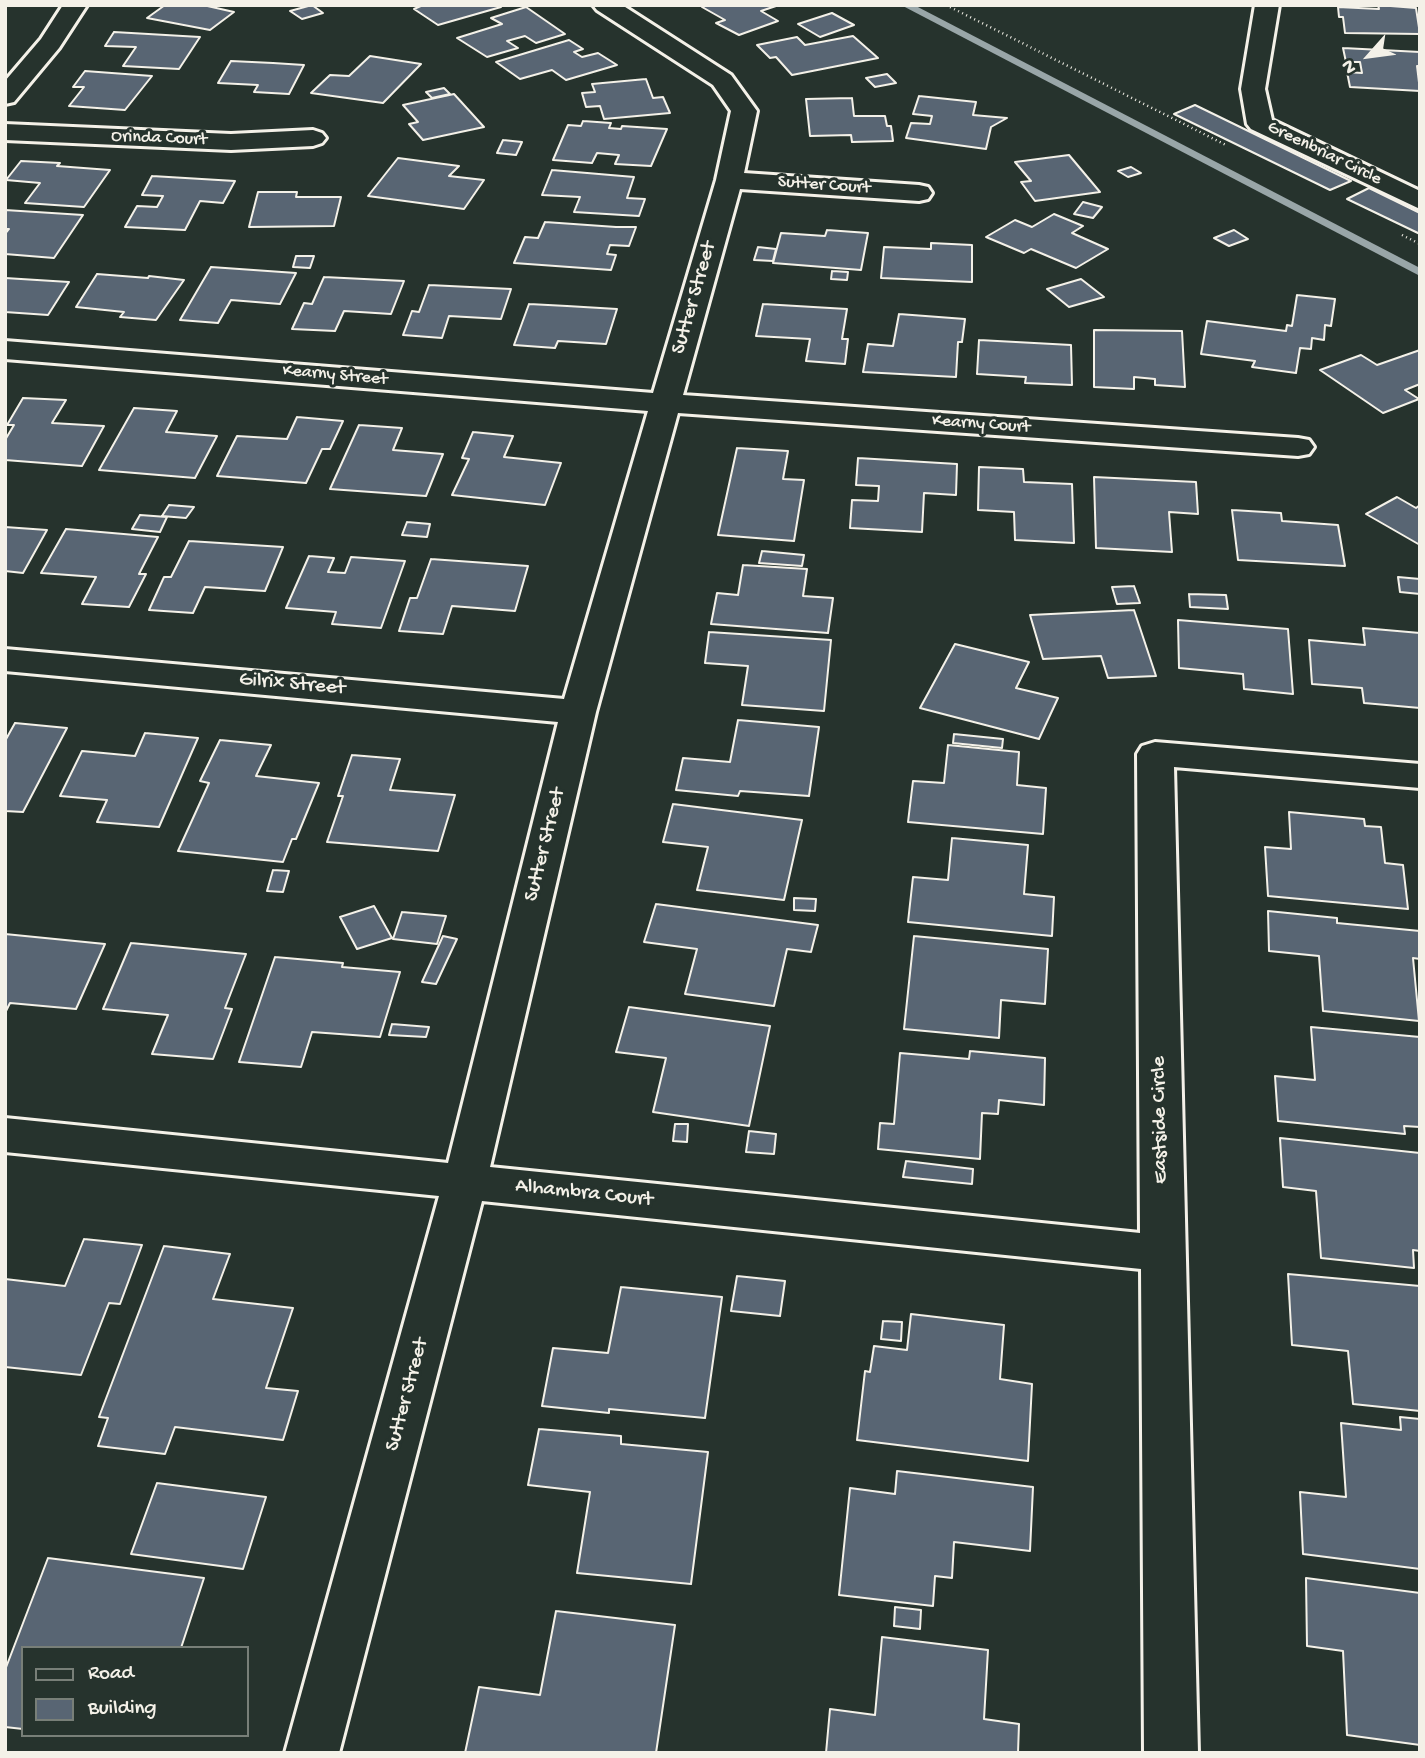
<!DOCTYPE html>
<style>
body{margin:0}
#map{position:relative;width:1425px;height:1758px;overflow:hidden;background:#26332d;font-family:"Gochi Hand",sans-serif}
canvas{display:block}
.frame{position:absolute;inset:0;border:7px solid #f4f1e8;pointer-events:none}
.legend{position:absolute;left:21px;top:1646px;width:228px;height:91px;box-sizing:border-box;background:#26332d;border:2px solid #787f78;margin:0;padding:9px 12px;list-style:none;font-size:21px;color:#f4f1e8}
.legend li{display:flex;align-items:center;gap:14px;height:35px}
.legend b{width:35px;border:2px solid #787f78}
.north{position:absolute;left:1334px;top:21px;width:70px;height:70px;-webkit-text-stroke:5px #26332d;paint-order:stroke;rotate:242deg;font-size:19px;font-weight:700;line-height:28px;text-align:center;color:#f4f1e8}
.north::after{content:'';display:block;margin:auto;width:24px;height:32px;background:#f4f1e8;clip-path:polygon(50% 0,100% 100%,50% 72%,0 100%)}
</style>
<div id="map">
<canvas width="1425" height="1758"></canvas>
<div class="frame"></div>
<ul class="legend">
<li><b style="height:9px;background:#26332d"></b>Road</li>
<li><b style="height:19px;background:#586573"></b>Building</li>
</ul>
<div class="north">N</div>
</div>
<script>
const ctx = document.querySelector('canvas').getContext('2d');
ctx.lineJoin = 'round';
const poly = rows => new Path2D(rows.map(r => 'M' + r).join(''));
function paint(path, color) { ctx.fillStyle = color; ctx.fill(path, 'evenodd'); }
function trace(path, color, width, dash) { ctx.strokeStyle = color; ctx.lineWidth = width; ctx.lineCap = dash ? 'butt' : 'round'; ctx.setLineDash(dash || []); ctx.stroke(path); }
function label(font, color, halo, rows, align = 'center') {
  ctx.font = font + ' "Gochi Hand",sans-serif'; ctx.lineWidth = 6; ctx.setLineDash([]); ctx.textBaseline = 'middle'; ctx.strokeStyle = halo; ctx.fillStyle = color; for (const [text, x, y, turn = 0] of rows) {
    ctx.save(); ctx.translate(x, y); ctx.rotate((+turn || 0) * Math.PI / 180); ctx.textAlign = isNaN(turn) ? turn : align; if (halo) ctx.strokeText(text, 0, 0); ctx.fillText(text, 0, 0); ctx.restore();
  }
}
paint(poly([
 [901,5,914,5,1420,268,1420,276,901,5]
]), '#99a6a8');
const building = poly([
 [165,5,203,5,234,12,210,30,147,18,165,5],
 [312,5,323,13,302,19,290,11,312,5],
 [423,5,498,5,501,7,438,25,414,9,423,5],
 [707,5,779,5,761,11,778,21,739,35,716,23,725,20,702,7,707,5],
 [1378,5,1416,8,1420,34,1345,33,1343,17,1339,17,1338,7,1379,9,1378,5],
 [526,7,565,34,536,43,525,36,507,41,518,48,487,57,457,38,502,24,491,18,526,7],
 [832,13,854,25,820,37,798,24,832,13],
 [114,32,200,37,179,69,123,66,136,47,105,46,114,32],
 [853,36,878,58,792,75,776,57,770,58,757,45,797,37,805,45,853,36],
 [569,40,583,49,574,52,582,57,598,53,617,65,566,80,552,70,520,79,496,62,569,40],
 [1343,48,1420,52,1420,66,1417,66,1420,91,1350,87,1347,72,1362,73,1360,62,1346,62,1343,48],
 [370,56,421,64,383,103,311,93,330,75,349,76,370,56],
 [231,61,273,63,304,65,289,94,254,92,258,85,218,83,231,61],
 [85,71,152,76,125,110,69,106,84,87,73,87,85,71],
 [887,74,896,83,875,87,866,78,887,74],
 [646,79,653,98,663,97,670,113,604,119,600,106,586,107,582,93,595,92,592,84,646,79],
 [444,88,450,94,432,98,426,92,444,88],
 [454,94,484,127,423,140,409,124,418,122,403,105,454,94],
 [919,96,976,102,973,115,1007,118,991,127,986,149,906,138,911,123,930,124,932,116,913,114,919,96],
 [852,98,854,116,885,116,887,126,891,126,893,141,852,142,851,135,810,136,806,99,852,98],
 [1195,105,1351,181,1330,190,1174,114,1195,105],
 [583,121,611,123,609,128,621,129,622,126,667,129,651,166,615,164,619,155,597,153,592,163,553,160,568,125,581,126,583,121],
 [503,140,522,142,516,155,497,153,503,140],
 [1069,155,1100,192,1035,201,1021,182,1031,181,1015,162,1069,155],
 [398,158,459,166,449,176,484,180,464,209,368,196,398,158],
 [21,161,60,163,57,166,110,170,84,207,25,203,40,183,6,180,21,161],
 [1131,167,1141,173,1128,177,1118,171,1131,167],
 [552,170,634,177,627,198,645,199,639,216,574,212,580,197,542,195,552,170],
 [152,176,235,181,223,203,200,201,185,230,125,227,137,206,157,207,163,196,142,195,152,176],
 [1369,188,1420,213,1420,234,1347,199,1369,188],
 [258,192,297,192,296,197,341,197,334,226,249,227,258,192],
 [1083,202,1102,207,1093,218,1074,214,1083,202],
 [5,210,83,215,54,258,5,254,5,234,9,229,5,229,5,210],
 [1054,214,1083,226,1072,233,1108,249,1076,268,1031,249,1024,253,986,237,1015,220,1032,227,1054,214],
 [545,222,616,227,636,227,629,246,610,245,607,254,616,255,611,270,514,263,525,237,538,238,545,222],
 [827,230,868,233,861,270,773,263,781,233,825,236,827,230],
 [1234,230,1248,239,1229,246,1214,238,1234,230],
 [931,243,972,245,972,282,881,278,884,247,931,249,931,243],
 [758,247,776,249,773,261,754,260,758,247],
 [296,256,314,256,310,268,293,267,296,256],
 [211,267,296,273,280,304,231,300,218,323,180,320,211,267],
 [832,271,848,272,847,280,831,279,832,271],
 [97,274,148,278,149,276,184,280,156,320,120,317,124,312,76,307,97,274],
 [324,277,404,281,391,314,344,311,335,331,292,329,304,303,312,304,324,277],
 [5,278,69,282,48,315,5,312,5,278],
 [1081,279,1104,297,1069,307,1047,289,1081,279],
 [429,285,511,289,501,319,449,316,442,338,403,335,412,311,419,312,429,285],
 [1297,295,1335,299,1331,326,1325,325,1324,340,1312,338,1311,349,1300,348,1296,373,1252,367,1255,361,1201,354,1207,321,1286,331,1287,325,1292,326,1297,295],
 [529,304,567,306,617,309,606,344,558,341,555,348,514,345,529,304],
 [763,304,847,309,842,339,848,339,845,364,806,361,810,339,756,336,763,304],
 [899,314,965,319,962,342,958,342,956,377,863,372,868,344,893,346,899,314],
 [1094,330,1182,331,1185,387,1155,385,1155,379,1134,377,1134,389,1094,387,1094,330],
 [979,340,1071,345,1072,385,1025,383,1026,377,977,374,979,340],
 [1420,350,1420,384,1405,390,1419,399,1383,413,1320,370,1361,355,1377,365,1420,350],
 [23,398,66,400,52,423,104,426,82,466,5,460,5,440,14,425,7,425,23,398],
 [134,408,177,411,166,432,217,436,195,478,99,470,134,408],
 [297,417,343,421,330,449,322,449,306,483,217,476,237,436,287,439,297,417],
 [359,425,402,428,393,450,443,454,426,496,330,489,359,425],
 [473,432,513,436,504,457,561,463,545,505,452,495,469,459,462,458,473,432],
 [737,448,788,451,783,479,804,480,794,541,718,535,737,448],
 [858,458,957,464,956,495,924,493,922,532,850,528,852,500,878,501,879,486,856,485,858,458],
 [979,467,1023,469,1024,482,1072,484,1074,543,1015,540,1014,512,978,510,979,467],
 [1094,477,1196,482,1198,514,1169,512,1172,552,1096,548,1094,477],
 [1397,497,1416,508,1420,505,1420,545,1366,514,1397,497],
 [169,505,194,507,186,518,162,516,169,505],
 [1232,510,1281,513,1282,521,1338,525,1345,566,1238,560,1232,510],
 [140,515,167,517,160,532,132,529,140,515],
 [407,522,430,524,427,537,402,535,407,522],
 [5,527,47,530,23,573,5,571,5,527],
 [66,529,158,537,139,574,146,574,129,607,82,604,96,577,41,573,66,529],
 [189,541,283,547,265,591,205,587,193,613,149,610,164,577,171,577,189,541],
 [762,551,804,555,802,566,759,563,762,551],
 [309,556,334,558,328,572,345,573,351,557,405,561,381,628,332,624,336,612,286,608,309,556],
 [431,559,528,566,515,611,452,606,443,634,399,631,410,598,417,598,431,559],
 [743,565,807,569,803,596,833,598,828,633,711,624,717,593,738,595,743,565],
 [1398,577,1420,579,1420,594,1400,592,1398,577],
 [1134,586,1140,603,1117,604,1112,587,1134,586],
 [1189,594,1226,595,1228,609,1190,607,1189,594],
 [1134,610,1156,676,1108,678,1101,656,1043,659,1030,615,1134,610],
 [1178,620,1288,629,1293,694,1244,689,1243,674,1179,668,1178,620],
 [1363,628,1420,633,1420,708,1364,703,1362,688,1312,684,1309,640,1365,645,1363,628],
 [709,632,831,640,824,711,742,705,748,666,705,663,709,632],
 [955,644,1029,662,1016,688,1058,698,1039,739,920,708,955,644],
 [738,720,819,727,809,796,740,791,738,796,676,790,683,758,730,762,738,720],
 [15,723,67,728,23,812,5,811,5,741,15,723],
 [145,733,198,738,159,827,97,822,107,800,60,796,82,751,135,756,145,733],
 [954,734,1003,739,1002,748,953,743,954,734],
 [220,740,271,745,256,776,319,783,296,839,292,839,283,862,178,851,209,783,200,781,220,740],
 [948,745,1019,752,1017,785,1046,788,1043,834,908,822,913,781,944,783,948,745],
 [352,755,400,759,390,790,455,795,438,851,327,842,343,796,338,796,352,755],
 [673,804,802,820,784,900,697,890,708,847,663,842,673,804],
 [1289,812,1364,819,1365,826,1381,827,1385,863,1403,865,1408,909,1268,896,1265,847,1291,849,1289,812],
 [952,838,1028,845,1024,894,1054,897,1052,936,908,922,913,877,948,880,952,838],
 [273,870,289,871,283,892,267,891,273,870],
 [794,898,816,899,815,911,794,910,794,898],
 [656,904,818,925,811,952,787,949,774,1006,685,994,697,949,644,942,656,904],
 [374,906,392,938,357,949,340,917,374,906],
 [1268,911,1337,918,1337,923,1420,931,1420,959,1413,958,1419,1021,1323,1011,1319,956,1269,951,1268,911],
 [402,912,446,916,437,944,393,939,402,912],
 [5,934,105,944,76,1009,10,1003,5,1013,5,934],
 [443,936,457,939,436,984,422,982,443,936],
 [914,936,1048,949,1045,1004,1001,1000,999,1038,904,1029,914,936],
 [131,943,246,954,225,1008,232,1009,213,1059,152,1054,168,1015,103,1009,131,943],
 [275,957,343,963,342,967,400,972,380,1037,312,1032,301,1067,239,1062,275,957],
 [629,1007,770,1026,749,1126,653,1112,666,1058,616,1052,629,1007],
 [392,1024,429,1027,426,1037,389,1035,392,1024],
 [1311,1027,1420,1037,1420,1127,1404,1126,1405,1134,1278,1121,1275,1076,1315,1080,1311,1027],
 [970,1051,1045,1058,1044,1105,999,1100,998,1114,982,1113,980,1159,878,1149,880,1123,894,1124,900,1053,969,1059,970,1051],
 [675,1124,688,1124,687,1142,673,1141,675,1124],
 [749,1131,776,1134,774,1154,746,1152,749,1131],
 [1280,1138,1420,1153,1420,1251,1413,1250,1414,1268,1321,1258,1316,1191,1283,1187,1280,1138],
 [906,1161,973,1169,972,1184,903,1177,906,1161],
 [84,1239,142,1245,120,1304,109,1303,81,1375,5,1367,5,1279,65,1286,84,1239],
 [164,1246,230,1254,213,1299,293,1308,266,1388,298,1391,283,1440,175,1427,165,1454,98,1446,108,1418,99,1417,164,1246],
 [1288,1274,1420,1286,1420,1411,1353,1404,1348,1351,1292,1345,1288,1274],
 [737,1276,785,1281,780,1316,731,1311,737,1276],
 [621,1287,722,1297,705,1418,609,1409,609,1413,542,1406,553,1348,608,1353,621,1287],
 [911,1314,1004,1325,1000,1379,1032,1384,1028,1461,857,1440,865,1371,870,1372,874,1346,907,1350,911,1314],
 [883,1321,902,1322,901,1341,881,1339,883,1321],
 [1400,1417,1420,1419,1420,1569,1303,1554,1300,1492,1346,1497,1341,1423,1401,1430,1400,1417],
 [539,1429,621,1436,621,1444,708,1452,691,1584,577,1573,590,1492,528,1485,539,1429],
 [897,1471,1033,1487,1030,1551,954,1542,952,1578,935,1576,933,1606,839,1595,850,1488,895,1494,897,1471],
 [157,1483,266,1497,243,1569,131,1554,157,1483],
 [48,1558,204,1578,181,1648,23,1648,23,1729,5,1727,5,1670,48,1558],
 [1306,1578,1420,1593,1420,1745,1347,1735,1343,1651,1307,1646,1306,1578],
 [895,1607,921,1610,920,1629,894,1626,895,1607],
 [556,1611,675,1625,656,1753,465,1753,479,1687,540,1695,556,1611],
 [882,1637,988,1650,984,1719,1019,1724,1018,1753,826,1753,830,1709,875,1715,882,1637]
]);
paint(building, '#586573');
trace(building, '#f4f1e8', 2);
const minor = poly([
 [63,5,87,5,59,48,14,102,5,104,5,81,41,39,63,5],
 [593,5,622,5,731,75,757,111,744,173,919,185,928,187,932,193,928,199,919,201,740,189,683,395,1298,438,1309,440,1314,447,1309,454,1298,456,678,413,596,712,490,1167,1140,1233,1137,754,1142,746,1155,742,1420,764,1420,788,1174,767,1198,1753,1144,1753,1141,1269,482,1201,339,1753,285,1753,439,1196,5,1152,5,1118,448,1163,558,722,5,671,5,649,564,699,648,411,5,359,5,341,653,393,716,180,731,111,713,85,597,10,593,5],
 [1255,5,1279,5,1265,89,1272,120,1420,191,1420,209,1251,129,1247,124,1241,89,1255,5],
 [5,124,231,134,313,130,322,133,326,138,322,143,313,146,231,150,5,140,5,124]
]);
trace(minor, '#f4f1e8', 6);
trace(poly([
 [946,5,1226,145],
 [1402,235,1420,244]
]), '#f4f1e8', 2.5, [1, 3.5]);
paint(minor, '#26332d');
label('18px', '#f4f1e8', '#26332d', [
 ["Orinda Court",159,139,2],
 ["Greenbriar Circle",1324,154,26],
 ["Sutter Court",824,186,4],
 ["Kearny Street",335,376,5],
 ["Kearny Court",981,425,4]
]);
label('21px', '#f4f1e8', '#26332d', [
 ["Sutter Street",695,298,-74],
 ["Gilrix Street",292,685,5],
 ["Sutter Street",546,845,-76],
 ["Eastside Circle",1161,1120,-91],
 ["Alhambra Court",584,1194,6],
 ["Sutter Street",408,1395,-75]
]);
</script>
